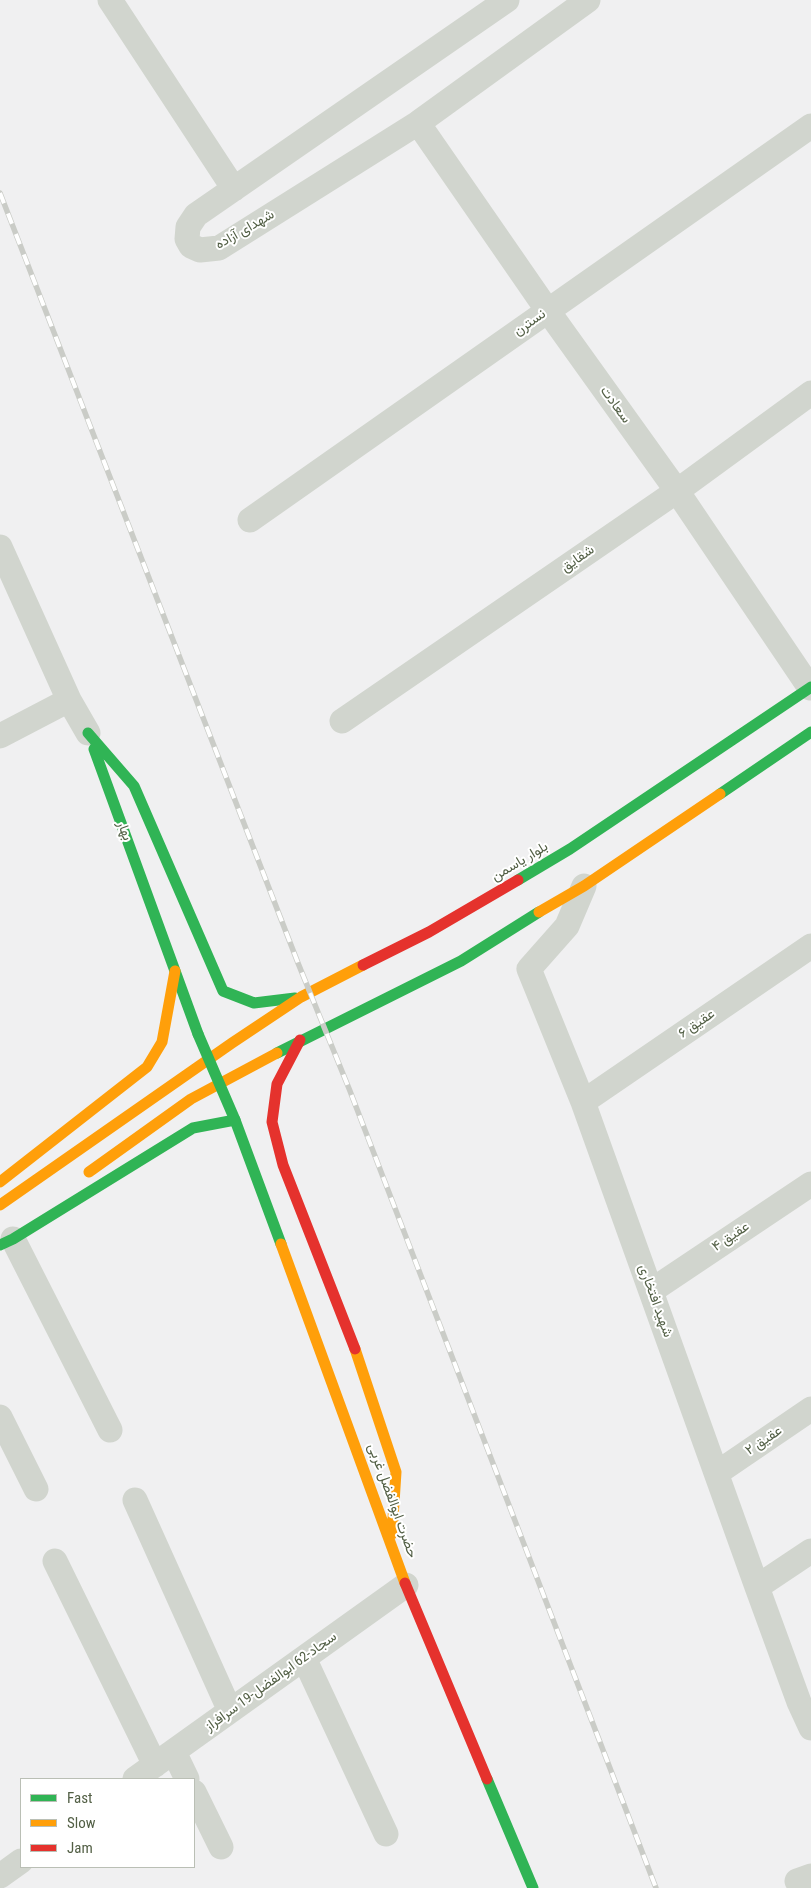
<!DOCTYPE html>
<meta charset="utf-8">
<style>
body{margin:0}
#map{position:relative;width:811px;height:1888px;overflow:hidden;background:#f0f0f1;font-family:"Roboto Condensed",sans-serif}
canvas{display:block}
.legend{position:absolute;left:20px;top:1778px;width:175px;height:90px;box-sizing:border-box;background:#fff;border:1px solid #babfb5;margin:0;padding:6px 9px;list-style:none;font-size:15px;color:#525f45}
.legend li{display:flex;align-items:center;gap:10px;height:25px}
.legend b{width:25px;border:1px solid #babfb5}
</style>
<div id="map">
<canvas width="811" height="1888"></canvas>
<ul class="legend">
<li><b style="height:6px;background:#30b455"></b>Fast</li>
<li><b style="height:6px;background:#ff9f0a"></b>Slow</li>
<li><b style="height:6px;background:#e5322d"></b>Jam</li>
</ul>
</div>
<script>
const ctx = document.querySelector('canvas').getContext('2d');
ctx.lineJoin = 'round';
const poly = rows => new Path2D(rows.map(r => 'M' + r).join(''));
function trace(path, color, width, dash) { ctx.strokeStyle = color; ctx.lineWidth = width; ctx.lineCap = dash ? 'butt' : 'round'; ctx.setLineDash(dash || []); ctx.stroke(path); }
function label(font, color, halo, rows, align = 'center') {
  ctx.font = font + ' "Roboto Condensed",Vazirmatn,sans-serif'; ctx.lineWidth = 4; ctx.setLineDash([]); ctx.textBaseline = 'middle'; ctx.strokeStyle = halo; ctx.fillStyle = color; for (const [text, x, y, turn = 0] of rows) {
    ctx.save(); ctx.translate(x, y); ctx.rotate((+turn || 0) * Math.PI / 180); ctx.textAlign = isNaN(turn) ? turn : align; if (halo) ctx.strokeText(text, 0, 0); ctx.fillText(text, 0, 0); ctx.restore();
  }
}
trace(poly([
 [110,0,234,189],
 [507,0,196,215,188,227,187,239,191,246,200,250,219,248,418,123,588,0],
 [418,123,548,311,677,491,810,688],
 [250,520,811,126],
 [0,547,69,700,88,733],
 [342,721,677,491,811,393],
 [0,736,69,700],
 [584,886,567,926,529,969,583,1102,757,1587,799,1702,811,1728],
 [583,1102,811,946],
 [13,1239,110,1430],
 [651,1291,811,1184],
 [0,1417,36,1489],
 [717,1473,811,1409],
 [135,1500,230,1711],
 [55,1561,155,1765],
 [757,1587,811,1551],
 [304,1658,386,1834],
 [174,1752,187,1779],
 [135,1779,406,1585],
 [194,1792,221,1847],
 [0,1876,21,1861],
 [797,1881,811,1876]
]), '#d1d5ce', 25);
trace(poly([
 [88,733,134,786,223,991,254,1003,295,998],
 [94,749,198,1034],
 [720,794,811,732],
 [518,880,570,849,811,687],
 [277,1053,461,961,539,912],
 [0,1245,13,1239,193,1128,235,1120,281,1244],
 [487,1779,533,1888]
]), '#30b455', 11);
trace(poly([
 [539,912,584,886,720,794],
 [89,1172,191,1099,277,1053],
 [0,1182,147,1067,162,1042,175,971],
 [0,1205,232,1043,301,997,363,965],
 [281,1244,405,1583],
 [355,1349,396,1472,392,1534]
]), '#ff9f0a', 11);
trace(poly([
 [363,965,429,932,518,880],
 [300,1040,277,1084,272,1122,283,1165,355,1349],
 [405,1583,487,1779]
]), '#e5322d', 11);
const rail = poly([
 [0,193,298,963,350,1091,656,1888]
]);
trace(rail, '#caccc7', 5.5);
trace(rail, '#fff', 4, [11]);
trace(poly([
 [198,1034,235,1120]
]), '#30b455', 11);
label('14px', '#525f45', '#fff', [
 ["شهدای آزاده",245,230,-30],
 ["نسترن",530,323,-35],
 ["سعادت",615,405,54],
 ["شقایق",578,559,-35],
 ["بهار",124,831,70],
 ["بلوار یاسمن",520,862,-31],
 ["عقیق ۶",697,1024,-34],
 ["عقیق ۴",731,1237,-34],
 ["شهید افتخاری",655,1301,70],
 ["عقیق ۲",764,1441,-34],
 ["حضرت ابوالفضل غربی",392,1501,70],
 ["سجاد-62 ابوالفضل-19 سرافراز",271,1682,-36]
]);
</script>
